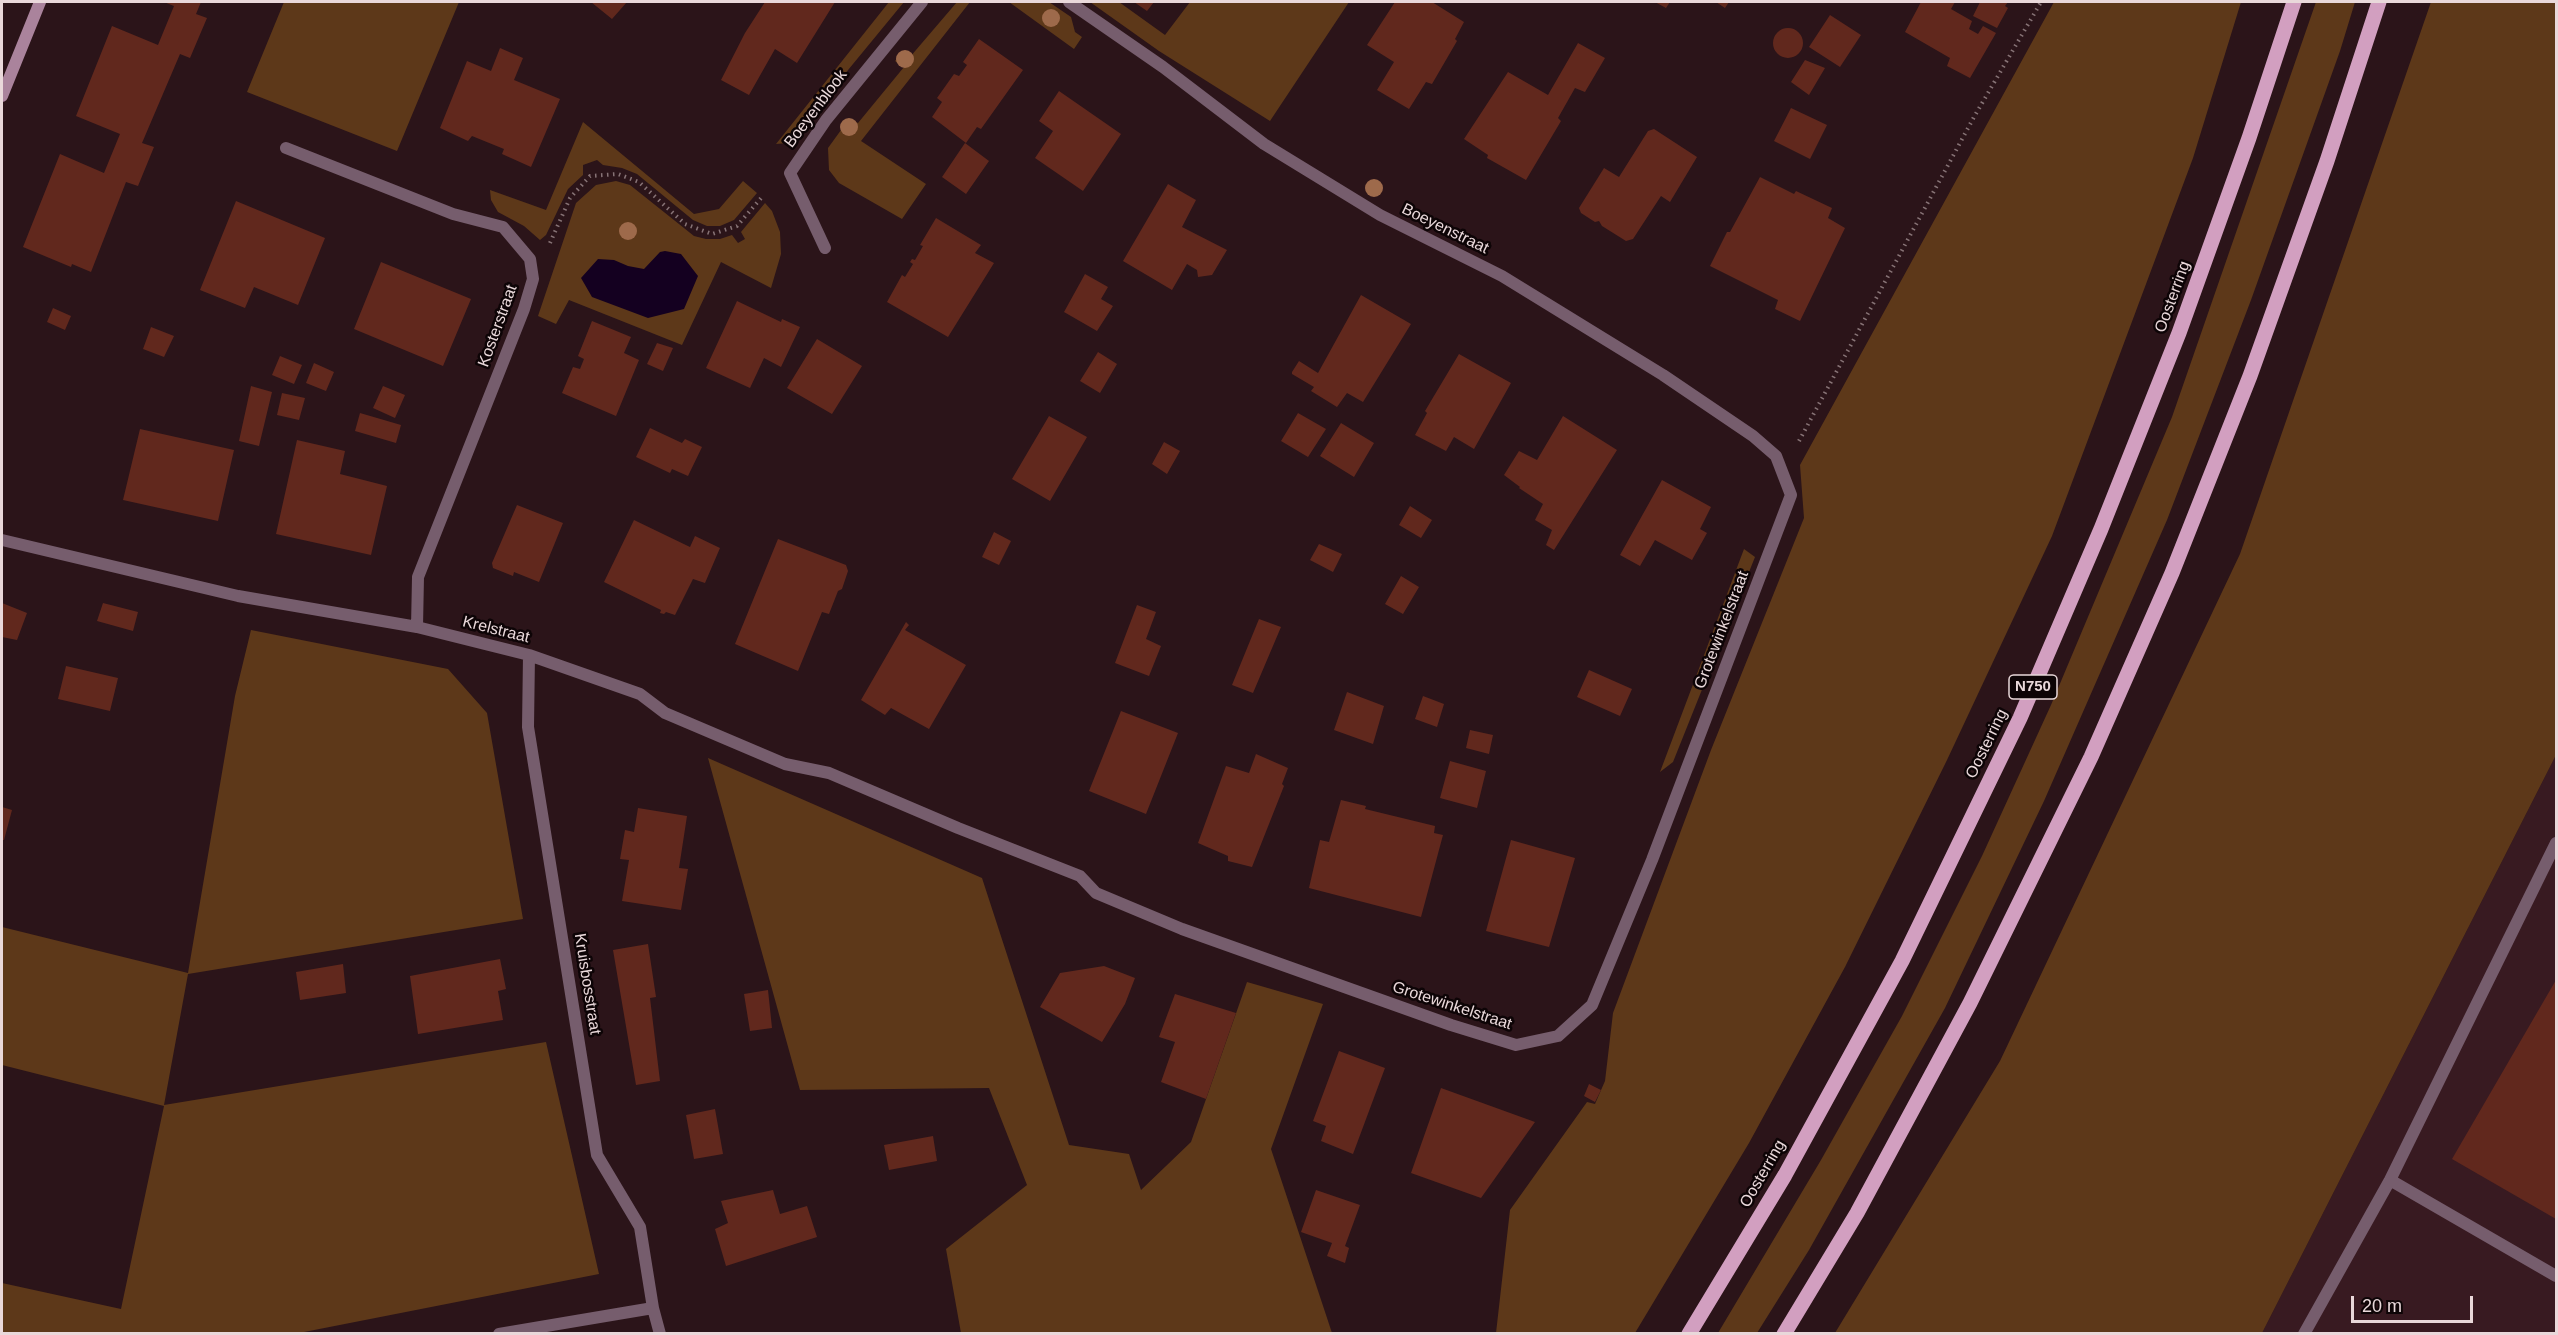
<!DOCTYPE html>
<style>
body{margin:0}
#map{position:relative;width:2558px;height:1335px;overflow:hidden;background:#2b1419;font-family:Arial,sans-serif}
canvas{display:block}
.frame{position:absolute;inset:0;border:3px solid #e9d8da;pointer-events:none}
.scale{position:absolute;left:2351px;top:1296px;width:122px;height:27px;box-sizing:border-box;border:3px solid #e9d8da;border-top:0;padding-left:8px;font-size:18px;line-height:21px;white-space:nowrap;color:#e9d8da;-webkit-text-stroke:4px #0d0406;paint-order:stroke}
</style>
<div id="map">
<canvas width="2558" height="1335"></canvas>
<div class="frame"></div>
<div class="scale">20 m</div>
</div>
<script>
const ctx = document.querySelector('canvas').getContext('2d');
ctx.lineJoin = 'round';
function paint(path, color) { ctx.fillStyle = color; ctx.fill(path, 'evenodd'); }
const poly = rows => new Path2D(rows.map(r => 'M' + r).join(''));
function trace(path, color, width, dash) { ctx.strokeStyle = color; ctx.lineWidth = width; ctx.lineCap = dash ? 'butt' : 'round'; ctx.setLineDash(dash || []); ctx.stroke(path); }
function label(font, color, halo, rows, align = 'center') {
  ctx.font = font + ' Arial,sans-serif'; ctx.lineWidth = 5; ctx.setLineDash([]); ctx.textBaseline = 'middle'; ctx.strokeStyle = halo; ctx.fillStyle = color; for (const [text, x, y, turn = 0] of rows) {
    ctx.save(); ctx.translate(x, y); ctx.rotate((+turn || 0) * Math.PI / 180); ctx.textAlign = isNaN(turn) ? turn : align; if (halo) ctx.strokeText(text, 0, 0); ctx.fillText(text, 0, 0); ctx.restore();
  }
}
paint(poly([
 [2556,755,2556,1333,2262,1333]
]), '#381a21');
paint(poly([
 [284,2,459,2,397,151,247,92],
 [889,2,904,2,788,143,776,144],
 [957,2,970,2,861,141,926,184,902,219,839,183,829,170,828,148,849,119,858,123,904,67,895,61,903,51,910,57],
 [1009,2,1049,2,1071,17,1075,32,1082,37,1074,49],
 [1090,2,1119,2,1165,35,1190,2,1349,2,1270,121,1159,51],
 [2054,2,2241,2,2193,158,2052,536,1947,760,1845,967,1749,1143,1635,1333,1496,1333,1510,1210,1587,1102,1595,1104,1605,1081,1613,1013,1711,750,1804,518,1800,465],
 [2316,2,2355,2,2340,51,2251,300,2167,520,2044,801,1945,1008,1809,1250,1757,1333,1718,1333,1821,1160,1902,1016,1982,856,2051,705,2172,417],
 [2431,2,2556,2,2556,755,2262,1333,1835,1333,2000,1061,2240,554],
 [583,122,694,214,719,209,743,181,757,193,734,220,720,226,707,226,693,220,637,174,622,168,603,165,597,160,583,165,583,175,568,189,546,235,540,240,524,226,498,212,491,200,490,190,546,210],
 [616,181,630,185,694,236,706,239,720,239,732,235,738,243,745,239,741,232,765,203,772,211,780,232,781,254,771,288,721,262,682,345,569,300,556,324,538,316,576,203,596,185],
 [1744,549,1755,557,1673,762,1660,772],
 [251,630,448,669,487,713,523,919,188,974,164,1105,546,1042,599,1274,299,1333,2,1333,2,1283,121,1309,164,1106,2,1065,2,927,188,973,235,696],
 [708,758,982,878,1069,1145,1129,1154,1141,1190,1191,1142,1247,982,1323,1004,1271,1149,1332,1333,961,1333,946,1249,1027,1185,989,1088,800,1090]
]), '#5d3819');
paint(poly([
 [665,251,681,254,698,276,684,309,648,318,592,297,581,278,598,259,614,260,628,266,644,269,660,252]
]), '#140020');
paint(poly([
 [164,2,201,2,196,14,207,18,190,58,180,54,142,143,154,147,138,186,126,182,91,272,72,264,71,267,23,247,60,154,104,173,120,134,76,116,112,26,158,45,174,6],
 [591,2,627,2,612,19],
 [765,2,835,2,797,63,775,49,749,95,721,80,745,33],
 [1134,2,1154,2,1147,11],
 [1395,2,1432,2,1464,22,1455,39,1457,41,1432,84,1426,82,1409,109,1377,90,1394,62,1367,45],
 [1655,2,1670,2,1666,8],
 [1716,2,1729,2,1725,8],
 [1921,2,1955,2,1951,9,1972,21,1969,29,1978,34,1983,26,1996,33,1970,78,1947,66,1950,58,1905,32],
 [1980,2,2008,2,2005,6,2008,8,1997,28,1973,16],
 [1830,15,1861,35,1840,67,1809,47],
 '1773 43a15 15 0 1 1 30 0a15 15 0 1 1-30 0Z',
 [979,39,1023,70,981,129,977,127,966,143,932,117,942,102,937,98,954,74,959,76,967,65,963,62],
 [1578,43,1605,58,1585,92,1575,88,1558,118,1561,121,1526,180,1487,158,1488,155,1464,139,1508,72,1548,95],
 [500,48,523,58,514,80,560,99,531,167,502,154,504,149,472,136,468,141,440,128,467,61,491,71],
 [1805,60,1825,68,1809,95,1791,82],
 [1059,91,1121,134,1083,191,1035,158,1053,131,1039,121],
 [1791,108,1827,125,1810,159,1774,141],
 [1654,129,1697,157,1670,202,1661,196,1633,239,1626,241,1602,226,1599,221,1595,222,1581,213,1579,208,1604,168,1619,177,1648,131],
 [965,143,989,161,966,194,942,177],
 [1760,177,1794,194,1796,191,1832,208,1828,218,1845,228,1800,321,1775,309,1778,300,1710,266,1727,232,1730,232],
 [1168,184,1196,200,1182,227,1227,250,1212,275,1198,277,1197,270,1187,264,1172,290,1123,261],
 [236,201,325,238,298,305,254,287,245,308,200,290],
 [936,218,981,245,975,253,994,263,948,337,887,302,902,275,905,277,913,264,910,262,912,259,915,260,923,246,920,245],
 [381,262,471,299,443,366,354,329],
 [1085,274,1108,287,1101,299,1113,306,1097,331,1064,312],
 [1361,295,1411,324,1363,402,1347,393,1337,407,1311,391,1314,387,1292,374,1292,372,1299,361,1318,373],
 [737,301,781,322,782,319,800,327,781,367,764,358,750,388,706,368],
 [53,308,71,316,65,330,47,322],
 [592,321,631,337,624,353,639,360,616,416,562,393,573,367,580,369,584,359,578,356],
 [151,327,174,336,164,357,143,349],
 [817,339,862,366,832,414,787,388],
 [657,343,673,348,663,371,647,364],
 [1098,352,1117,364,1100,393,1080,381],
 [1459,354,1511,383,1474,449,1454,437,1446,451,1415,435,1427,413,1425,411],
 [280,356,302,365,294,384,272,375],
 [314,363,334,372,326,391,306,383],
 [251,386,272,392,259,446,239,441],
 [383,386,405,395,395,418,373,408],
 [282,393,305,398,299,420,277,415],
 [360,413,401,425,396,443,355,431],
 [1298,413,1326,429,1308,457,1281,441],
 [1049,416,1087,437,1050,501,1012,479],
 [1563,416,1617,450,1554,550,1546,545,1552,530,1535,520,1543,504,1519,488,1520,487,1504,475,1519,451,1537,460],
 [1341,423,1374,443,1354,477,1320,456],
 [650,428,682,443,685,439,702,447,688,476,672,469,670,473,636,457],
 [140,429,234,450,218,521,123,500],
 [297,440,345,451,340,474,387,486,371,555,276,534],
 [1164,442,1180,451,1167,474,1152,464],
 [1662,480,1711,507,1700,529,1707,533,1692,560,1655,540,1640,566,1620,555],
 [517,505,563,523,539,582,514,572,513,576,493,568,492,563],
 [1410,506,1432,520,1421,538,1399,525],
 [634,520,690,547,695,536,720,548,705,583,693,579,675,615,666,612,664,614,660,613,661,610,604,582],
 [994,532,1011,541,999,565,982,557],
 [778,539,846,565,848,571,842,589,838,591,829,614,822,612,798,671,735,644],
 [1319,544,1342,554,1333,572,1310,560],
 [1401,576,1419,587,1403,614,1385,604],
 [2,603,27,613,17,640,2,637],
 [103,603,138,612,133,631,97,621],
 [1137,605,1156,612,1146,639,1161,646,1149,676,1115,663],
 [1259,619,1281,627,1253,693,1232,685],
 [906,622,909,625,905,630,966,665,929,729,891,708,885,715,861,700],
 [66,666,118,678,110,711,58,699],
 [1589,670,1632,689,1620,716,1577,697],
 [1347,692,1384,706,1373,744,1334,730],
 [1423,696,1444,704,1437,727,1415,719],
 [1121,711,1178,733,1146,814,1089,791],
 [1470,730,1493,735,1489,754,1466,748],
 [1256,754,1288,768,1282,784,1284,786,1252,867,1228,861,1228,856,1198,843,1226,766,1249,773],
 [1450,761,1486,771,1477,808,1440,798],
 [1341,800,1366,806,1365,809,1435,826,1434,833,1443,835,1421,917,1309,888,1320,840,1329,842],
 [2,807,12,810,4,840,2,840],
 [638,808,687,816,679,868,688,869,681,910,622,901,629,860,620,859,625,830,634,832],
 [1511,840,1575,858,1549,947,1486,931],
 [648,944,656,997,650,998,660,1081,636,1085,613,950],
 [500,959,506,989,498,991,503,1020,418,1034,410,976],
 [343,964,346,993,300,1000,296,972],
 [1104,966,1135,978,1125,1004,1102,1042,1040,1007,1060,973],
 [2556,980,2556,1219,2452,1159],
 [768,990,772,1028,750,1031,744,994],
 [1175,994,1236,1013,1206,1099,1161,1082,1175,1042,1159,1037],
 [1339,1051,1385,1068,1353,1154,1321,1141,1326,1126,1313,1121],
 [1589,1084,1601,1090,1595,1102,1584,1096],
 [1441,1088,1535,1122,1481,1198,1411,1173],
 [715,1109,723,1154,694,1159,686,1115],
 [933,1136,937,1161,889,1170,884,1145],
 [773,1190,780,1214,807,1206,817,1237,726,1266,715,1229,728,1223,721,1201],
 [1316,1190,1360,1205,1345,1246,1349,1248,1345,1263,1327,1256,1332,1243,1301,1232]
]), '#61281d');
trace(poly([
 [550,243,570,198,590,176,618,174,639,182,685,224,712,234,737,226,762,197],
 [1799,441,1974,117,2041,2]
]), '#877376', 4, [1.5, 4.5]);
trace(poly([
 [2390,1180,2556,1276],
 [2304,1334,2390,1180,2556,843]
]), '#765d6d', 12);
trace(poly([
 [286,148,453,214,503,227,530,259,533,279,524,309,418,577,417,627],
 [825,248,790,173,826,120,922,2],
 [2,540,238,596,417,627,529,655,640,694,665,713,785,764,829,773,958,828,1080,876,1096,893,1182,929,1451,1025,1516,1045,1558,1036,1592,1005,1652,860,1791,495,1776,456,1753,436,1663,375,1502,276,1380,215,1264,144,1163,67,1069,2],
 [529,655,528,727,597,1155,640,1227,653,1308,660,1334],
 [499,1334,653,1308]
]), '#765d6d', 12);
trace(poly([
 [2,96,40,2]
]), '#aa839c', 12);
trace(poly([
 [1689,1334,1785,1175,1902,961,2020,718,2101,529,2179,333,2249,138,2294,2],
 [1784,1334,1857,1213,1970,1003,2091,757,2172,573,2250,376,2327,161,2379,2]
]), '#d29fc0', 15);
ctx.fillStyle = '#9e6a4b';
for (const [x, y] of [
 [1051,18],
 [905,59],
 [849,127],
 [1374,188],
 [628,231]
]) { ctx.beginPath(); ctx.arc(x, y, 9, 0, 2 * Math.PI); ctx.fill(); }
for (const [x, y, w] of [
 [2033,687,48]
]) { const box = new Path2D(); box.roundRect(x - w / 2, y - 12, w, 24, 4.5); ctx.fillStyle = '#0d0406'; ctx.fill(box); trace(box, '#e9d8da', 1.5); }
label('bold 15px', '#e9d8da', null, [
 ["N750",2033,687]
]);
label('16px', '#e9d8da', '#0d0406', [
 ["Boeyenblook",816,109,-53],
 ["Boeyenstraat",1445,229,26],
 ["Oosterring",2173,297,-70],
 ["Kosterstraat",498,326,-70],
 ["Krelstraat",496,630,14],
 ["Grotewinkelstraat",1722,630,-69],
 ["Oosterring",1987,744,-64],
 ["Kruisbosstraat",587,984,81],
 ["Grotewinkelstraat",1452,1006,18],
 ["Oosterring",1763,1174,-60]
]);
</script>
